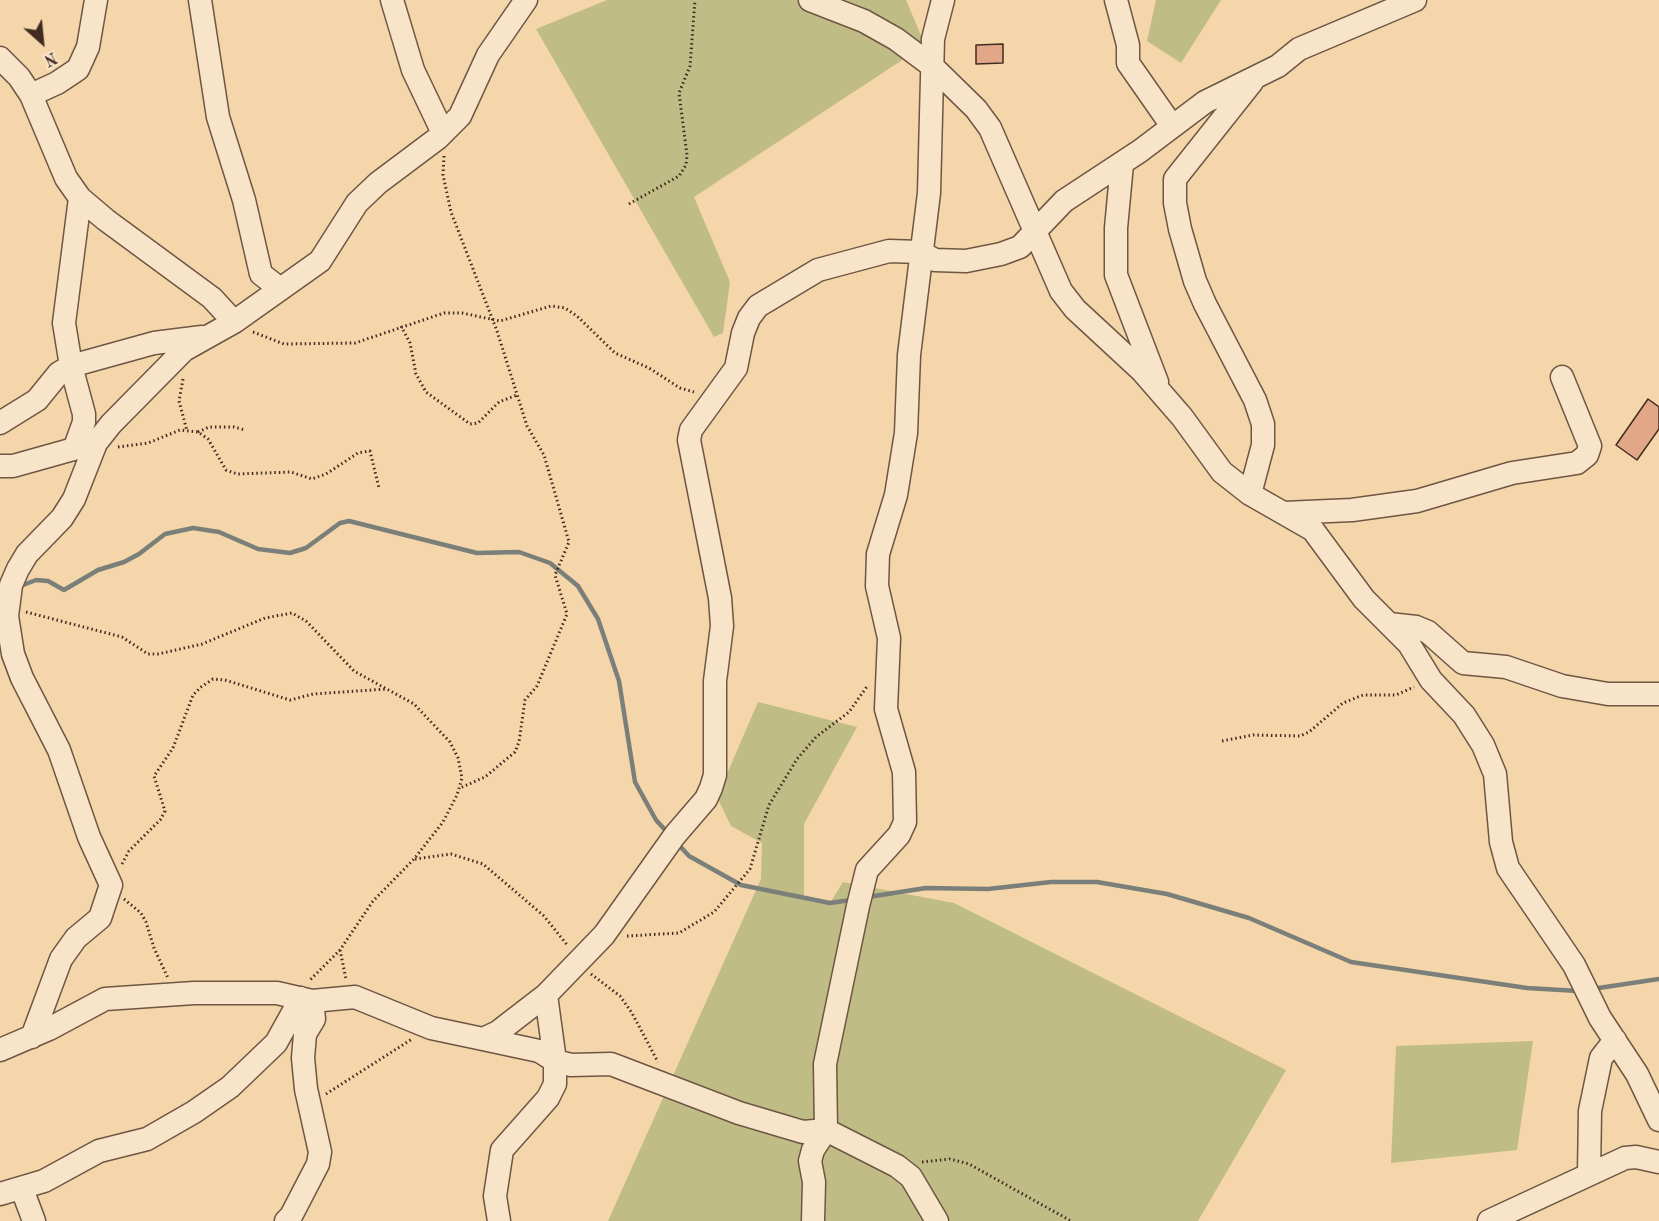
<!DOCTYPE html>
<style>
body{margin:0}
#map{position:relative;width:1659px;height:1221px;overflow:hidden;background:#f4d6aa;font-family:"Old Standard TT",serif}
canvas{display:block}
.north{position:absolute;left:12px;top:12px;width:60px;height:60px;-webkit-text-stroke:4px #f8e4c8;paint-order:stroke;rotate:153deg;font-size:16px;font-weight:700;line-height:24px;text-align:center;color:#422c22}
.north::after{content:'';display:block;margin:auto;width:21px;height:27px;background:#422c22;clip-path:polygon(50% 0,100% 100%,50% 72%,0 100%)}
</style>
<div id="map">
<canvas width="1659" height="1221"></canvas>
<div class="north">N</div>
</div>
<script>
const ctx = document.querySelector('canvas').getContext('2d');
ctx.lineJoin = 'round';
function paint(path, color) { ctx.fillStyle = color; ctx.fill(path, 'evenodd'); }
const poly = rows => new Path2D(rows.map(r => 'M' + r).join(''));
function trace(path, color, width, dash) { ctx.strokeStyle = color; ctx.lineWidth = width; ctx.lineCap = dash ? 'butt' : 'round'; ctx.setLineDash(dash || []); ctx.stroke(path); }
paint(poly([
 [607,0,906,0,925,45,694,197,730,282,723,333,714,337,536,29],
 [1156,0,1221,0,1181,63,1147,41],
 [758,702,857,727,804,824,804,897,830,903,843,882,954,903,1286,1070,1198,1221,608,1221,761,879,762,843,731,826,717,797],
 [1533,1041,1517,1150,1391,1163,1396,1046]
]), '#c0bc85');
trace(poly([
 [18,587,36,580,48,581,64,590,98,570,124,562,139,554,165,534,193,528,219,532,258,549,290,553,306,548,340,523,349,521,477,553,519,552,550,563,578,586,598,619,619,681,635,782,656,820,667,832],
 [677,843,689,856,741,885,830,903,851,900],
 [868,897,926,888,988,889,1051,882,1097,882,1167,894,1249,918,1351,962,1527,988,1578,991],
 [1592,989,1659,979]
]), '#7a7f79', 4.5);
const building = poly([
 [1003,44,1003,63,976,64,976,45,1003,44],
 [1648,399,1659,407,1659,429,1637,460,1616,445,1648,399]
]);
paint(building, '#e1a787');
trace(building, '#422c22', 1.5);
const minor = poly([
 [200,0,218,117,244,200,261,274,279,288],
 [392,0,413,70,443,133],
 [810,0,864,21,896,39,932,66,976,109,990,128,1061,291,1075,309,1142,371,1182,417,1222,472,1250,494,1313,530,1364,599,1409,644,1431,680,1464,715,1483,745,1495,774,1501,842,1508,868,1574,965,1600,1018,1637,1074,1659,1120],
 [1116,0,1128,45,1128,63,1172,126],
 [0,58,19,77,31,95,66,178,80,198,106,220,212,298,234,322],
 [31,95,57,83,78,69,88,47,96,0],
 [1122,164,1116,228,1116,275,1157,382],
 [0,423,37,400,59,373,71,366,154,343,202,337],
 [75,447,84,422,84,414,71,366,64,323,80,198],
 [0,466,13,466,88,445],
 [1250,494,1263,445,1263,424,1255,400,1205,304,1195,281,1180,229,1175,203,1175,179,1252,82],
 [1284,513,1352,510,1417,501,1512,473,1577,463,1587,455,1590,446,1562,377],
 [1389,624,1416,627,1428,632,1463,663,1506,667,1562,686,1608,694,1659,694],
 [32,1037,61,959,76,938,100,918,111,885,89,837,59,750,22,678,13,654,7,616,11,585,18,569,27,554,62,518,74,499,96,443,111,424,184,350,234,322,320,261,357,203,378,183,438,138,460,116,488,55,526,0],
 [483,1039,539,1051,555,1061,571,1065,611,1064,739,1113,803,1132,826,1130,897,1166,911,1177,937,1221],
 [0,1050,49,1029,105,999,194,993,277,993,312,1001,355,997,431,1028,483,1039,498,1032,546,995,604,935,675,835,706,799,711,788,715,775,715,681,722,626,720,598,689,440,691,430,736,368,743,333,749,318,758,306,818,270,889,251,920,252,935,260,966,261,1001,254,1020,247,1064,201,1140,151,1205,102,1278,66,1299,49,1415,0],
 [1589,1174,1590,1111,1601,1058,1615,1040],
 [22,1189,34,1221],
 [0,1194,44,1181,99,1151,147,1139,194,1112,230,1087,276,1043,301,998],
 [286,1221,291,1216,318,1164,320,1152,306,1089,303,1058,305,1034,314,1019,312,1001],
 [499,1221,495,1196,502,1150,548,1098,555,1084,555,1061,546,995],
 [813,1221,814,1182,810,1161,813,1150,826,1130,825,1064,858,906,867,870,899,835,905,822,904,772,886,709,889,638,877,586,878,554,896,495,906,433,909,355,929,193,933,39,943,0],
 [1489,1221,1625,1158,1636,1157,1659,1162]
]);
trace(minor, '#6e5644', 25);
trace(poly([
 [444,156,443,175,451,212,497,331,527,426,544,455,569,542,555,575,567,614,537,686,525,700,519,742,515,752,485,777,460,788],
 [629,204,679,176,686,165,687,155,679,93,690,66,695,0],
 [401,326,410,343,416,374,426,392,470,424,478,423,499,402,517,395],
 [253,332,284,344,355,343,444,313,462,313,500,321,551,306,565,308,577,316,615,353,649,368,680,388,694,392],
 [183,379,179,401,187,431],
 [198,432,209,427,234,427,245,430],
 [118,447,148,443,180,430,198,432,208,439,226,470,237,474,291,472,312,479,326,474,358,453,370,451,379,488],
 [26,612,122,637,148,654,158,654,202,644,265,618,292,613,306,621,354,671,414,704,450,742,458,758,462,778,457,795,443,822,414,859,373,901,340,950,310,980],
 [1222,741,1253,735,1300,736,1309,732,1343,703,1363,695,1396,695,1414,687],
 [415,859,451,854,483,864,544,916,568,946],
 [122,864,129,851,161,819,165,811,154,776,173,748,193,695,201,687,213,679,225,680,290,700,313,694,387,689],
 [124,899,141,913,146,922,154,948,168,978],
 [627,936,679,933,714,912,750,869,769,805,797,759,816,737,849,712,868,685],
 [340,950,346,979],
 [591,974,620,996,632,1013,658,1062],
 [326,1094,412,1039],
 [922,1162,950,1159,969,1164,1071,1221]
]), '#422c22', 3, [1.5, 3]);
trace(minor, '#f8e4c8', 22);
</script>
